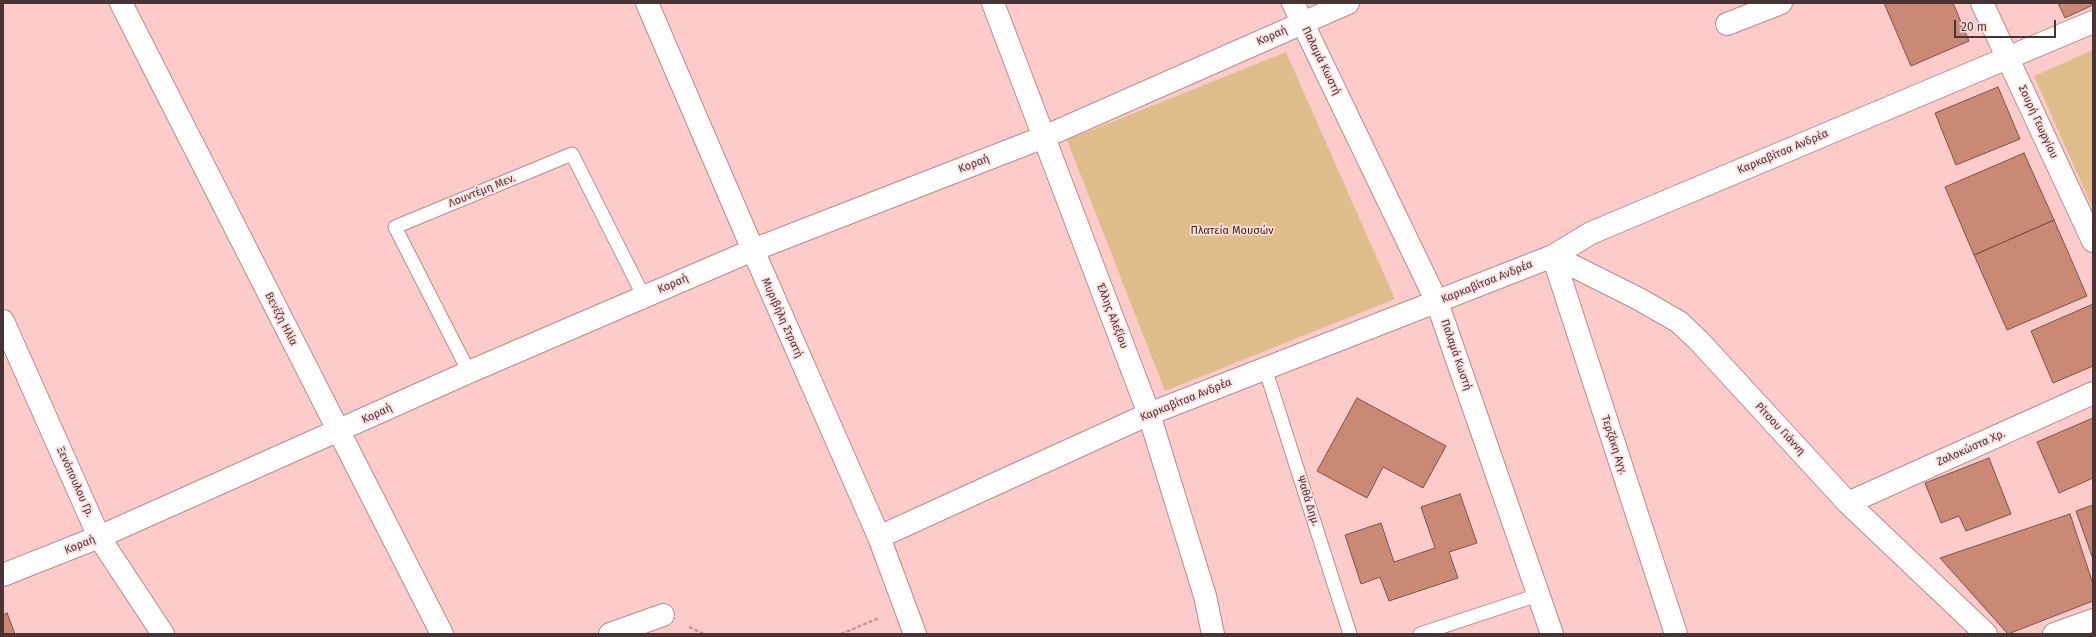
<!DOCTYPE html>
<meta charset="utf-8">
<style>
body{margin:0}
#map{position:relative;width:2096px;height:637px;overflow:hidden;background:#fecbcb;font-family:"Fira Sans",sans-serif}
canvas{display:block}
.frame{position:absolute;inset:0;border:4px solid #493435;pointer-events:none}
.scale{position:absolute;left:1954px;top:20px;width:102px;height:18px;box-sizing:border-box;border:2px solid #493435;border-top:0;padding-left:5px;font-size:12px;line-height:14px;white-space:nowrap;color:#493435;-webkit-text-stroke:3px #fedede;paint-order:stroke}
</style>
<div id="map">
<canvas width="2096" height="637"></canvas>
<div class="frame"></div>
<div class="scale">20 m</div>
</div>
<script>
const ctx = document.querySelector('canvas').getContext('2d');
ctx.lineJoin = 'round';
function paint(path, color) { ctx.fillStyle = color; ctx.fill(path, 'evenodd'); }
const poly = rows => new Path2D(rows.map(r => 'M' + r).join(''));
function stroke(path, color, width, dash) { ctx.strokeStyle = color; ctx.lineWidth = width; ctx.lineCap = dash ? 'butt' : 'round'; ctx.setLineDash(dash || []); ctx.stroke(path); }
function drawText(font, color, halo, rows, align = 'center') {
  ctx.font = font + ' "Fira Sans",sans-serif'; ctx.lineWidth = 3.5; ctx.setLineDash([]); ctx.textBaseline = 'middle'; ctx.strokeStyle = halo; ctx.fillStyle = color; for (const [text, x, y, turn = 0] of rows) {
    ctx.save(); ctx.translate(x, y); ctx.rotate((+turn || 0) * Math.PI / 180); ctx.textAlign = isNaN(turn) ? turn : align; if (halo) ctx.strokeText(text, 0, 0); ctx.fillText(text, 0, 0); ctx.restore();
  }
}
const green = poly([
 [2093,50,2093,209,2034,76],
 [1286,52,1395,299,1165,391,1067,140]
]);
const building = poly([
 [1884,3,1953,3,1969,41,1911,66,1884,3],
 [2058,3,2093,3,2093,5,2065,18,2058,3],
 [1998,87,2020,139,1956,165,1935,113,1998,87],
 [2024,153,2054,220,1974,255,1945,187,2024,153],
 [2054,220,2087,296,2007,330,1974,255,2054,220],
 [2093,304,2093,366,2053,383,2031,331,2093,304],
 [1357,398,1446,446,1423,488,1383,467,1367,498,1317,471,1357,398],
 [2093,418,2093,478,2059,493,2037,442,2093,418],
 [1989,458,2011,514,1966,531,1959,516,1941,523,1925,483,1989,458],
 [1460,494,1477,543,1449,552,1458,578,1389,601,1380,577,1361,584,1345,535,1381,523,1394,562,1435,548,1421,507,1460,494],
 [2093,505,2093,559,2076,511,2093,505],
 [2070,514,2093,584,2093,601,2008,634,1940,558,2070,514],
 [7,613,15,634,3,634,3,615,7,613]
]);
const path = poly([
 [689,627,704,634],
 [841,634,879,618]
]);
const lane = poly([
 [1265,368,1350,634],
 [469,372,395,227,572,154,644,297],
 [1420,634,1538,595]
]);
const street = poly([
 [121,3,442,634],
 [647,3,753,250,879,537,915,634],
 [993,3,1149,414,1205,596,1213,634],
 [1293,3,1437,302,1552,634],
 [1982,3,2093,241],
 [1727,24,1781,3],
 [1553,256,1639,299,1679,322,1699,341,1848,503,1986,634],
 [1553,256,1676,634],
 [3,321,99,537,163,634],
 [1848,503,2093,393],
 [879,537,1149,414,1553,256,1591,233,2093,22],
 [3,575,99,537,469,372,753,250,1044,137,1348,3],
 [610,634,663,615]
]);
const secondary = poly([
 [2054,634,2093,620]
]);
const streetNames = [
 ["Κοραή",1272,36,-24],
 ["Παλαμά Κωστή",1321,61,64],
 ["Σουρή Γεωργίου",2038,122,65],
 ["Καρκαβίτσα Ανδρέα",1783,152,-23],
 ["Κοραή",974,164,-21],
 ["Λουντέμη Μεν.",482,191,-22],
 ["Καρκαβίτσα Ανδρέα",1487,282,-22],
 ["Κοραή",673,284,-23],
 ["Έλλης Αλεξίου",1112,316,69],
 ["Μυριβήλη Στρατή",782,318,66],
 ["Βενέζη Ηλία",281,319,63],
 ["Παλαμά Κωστή",1456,355,71],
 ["Καρκαβίτσα Ανδρέα",1186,400,-22],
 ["Κοραή",377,414,-25],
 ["Ρίτσου Γιάννη",1780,429,47],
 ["Τερζάκη Αγγ.",1614,445,72],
 ["Ζαλοκώστα Χρ.",1971,448,-24],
 ["Ξενόπουλου Γρ.",75,482,66],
 ["Ψαθά Δημ.",1308,501,72],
 ["Κοραή",80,545,-22]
];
const parkNames = [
 ["Πλατεία Μουσών",1232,231]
];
paint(green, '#dfbe8b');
paint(building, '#ca8974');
stroke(building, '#7c5347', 1);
stroke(lane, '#ba8a8a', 15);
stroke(street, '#ba8a8a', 24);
stroke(secondary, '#ba8a8a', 24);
stroke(path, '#c19898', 2.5, [4, 2]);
stroke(lane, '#fff', 13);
stroke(street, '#fff', 22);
stroke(secondary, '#fff', 22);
drawText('11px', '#493435', '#fedede', streetNames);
drawText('11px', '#37270d', '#fedede', parkNames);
</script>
